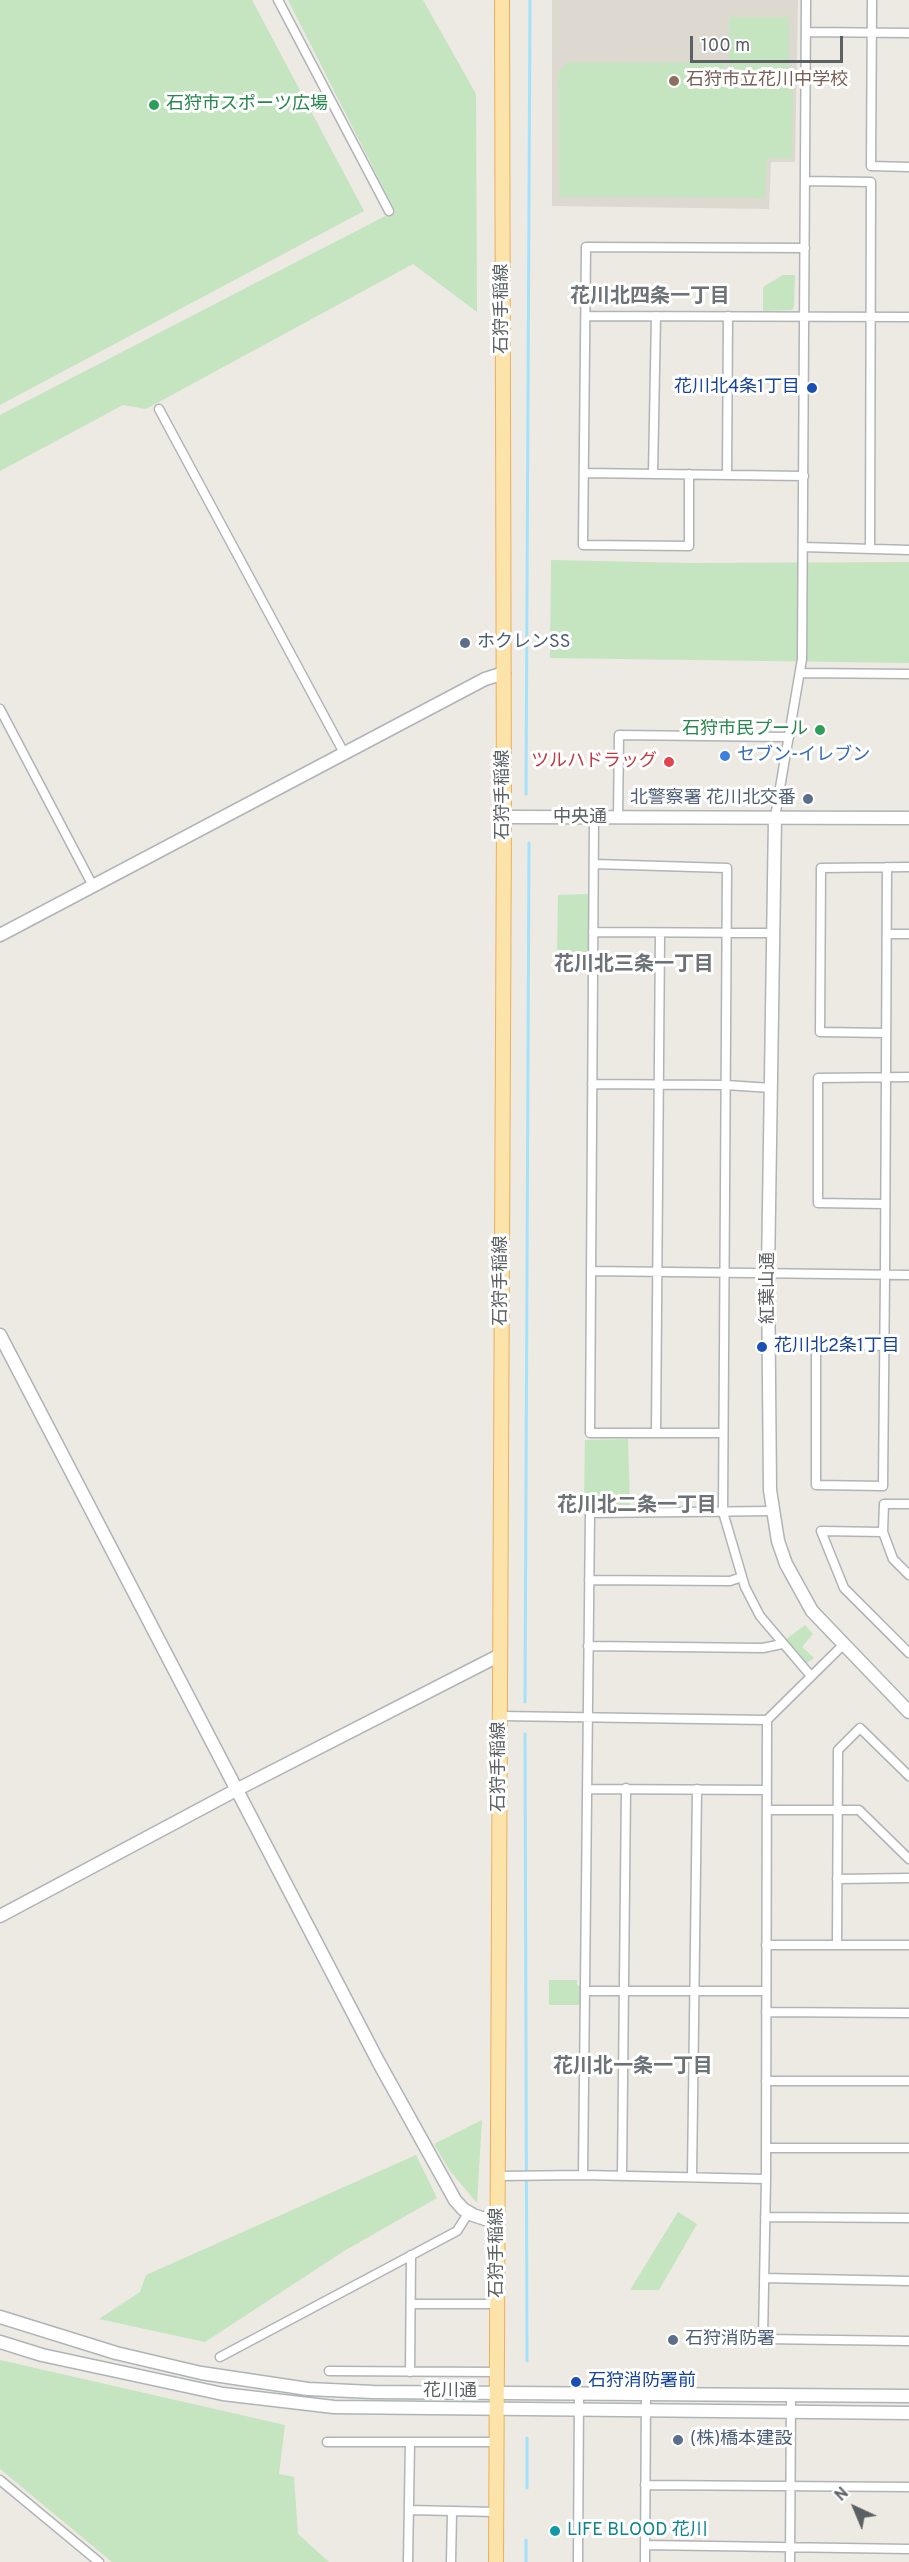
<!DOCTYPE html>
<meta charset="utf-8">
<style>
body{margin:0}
#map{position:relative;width:909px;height:2562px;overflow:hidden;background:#ede9e3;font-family:Overpass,sans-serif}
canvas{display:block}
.north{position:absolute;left:825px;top:2478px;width:60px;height:60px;-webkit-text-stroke:4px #fff;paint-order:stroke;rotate:316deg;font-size:16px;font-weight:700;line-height:24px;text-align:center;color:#5b6063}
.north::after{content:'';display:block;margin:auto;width:21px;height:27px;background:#5b6063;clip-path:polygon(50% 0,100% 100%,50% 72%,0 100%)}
.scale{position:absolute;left:690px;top:36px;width:153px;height:27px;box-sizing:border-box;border:3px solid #5b6063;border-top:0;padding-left:8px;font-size:18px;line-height:21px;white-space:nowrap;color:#5b6063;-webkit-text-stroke:4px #fff;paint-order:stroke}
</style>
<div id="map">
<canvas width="909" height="2562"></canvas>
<div class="north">N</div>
<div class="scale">100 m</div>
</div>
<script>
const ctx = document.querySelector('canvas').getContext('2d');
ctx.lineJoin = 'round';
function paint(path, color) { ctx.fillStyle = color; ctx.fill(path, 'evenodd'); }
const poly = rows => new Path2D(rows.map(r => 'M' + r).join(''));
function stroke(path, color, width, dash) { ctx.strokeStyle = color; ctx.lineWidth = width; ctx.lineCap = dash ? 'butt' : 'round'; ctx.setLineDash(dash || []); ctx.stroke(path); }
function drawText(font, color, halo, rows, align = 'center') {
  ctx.font = font + ' Overpass,"Noto Sans JP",sans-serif'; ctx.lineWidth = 6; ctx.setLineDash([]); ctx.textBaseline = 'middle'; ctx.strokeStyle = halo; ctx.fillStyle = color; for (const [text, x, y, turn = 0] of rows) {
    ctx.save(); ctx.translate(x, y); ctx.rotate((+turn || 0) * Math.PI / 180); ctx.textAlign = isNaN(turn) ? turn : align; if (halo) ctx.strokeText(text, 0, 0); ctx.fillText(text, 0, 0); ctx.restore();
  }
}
const education = poly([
 [552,0,798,0,795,162,771,162,769,209,552,206]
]);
const green = poly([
 [0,0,252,0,364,211,0,405],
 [288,0,423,0,476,94,477,312,413,264,146,409,123,405,0,471,0,415,395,211],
 [729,17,789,17,789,77,729,77],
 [569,62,725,63,726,80,793,81,792,159,767,158,765,198,559,197,558,73],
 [783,275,795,275,794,307,792,310,763,311,763,287],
 [551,560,692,563,909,562,909,663,550,658],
 [588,894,588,958,557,957,558,895],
 [628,1439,630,1505,584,1505,585,1440],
 [805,1625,813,1634,802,1647,814,1658,805,1664,785,1640],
 [549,1980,577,1980,577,1985,580,1986,580,2005,549,2005],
 [482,2120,477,2203,450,2171,434,2144],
 [416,2155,437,2198,344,2251,205,2342,99,2319,140,2292,146,2275],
 [678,2212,697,2224,659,2290,630,2290],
 [0,2360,285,2425,279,2474,294,2477,298,2534,329,2562,112,2562,0,2469]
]);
const stream = poly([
 [526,794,530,0],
 [525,1702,529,843],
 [525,1734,527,2361],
 [527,2488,527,2438],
 [526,2540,526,2562]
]);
const street = poly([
 [278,0,389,211],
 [872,0,871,166,909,167],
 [806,32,909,33],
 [806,181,871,182,870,548],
 [587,316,909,317],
 [159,409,344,753],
 [584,473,804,476],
 [653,474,656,316],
 [689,474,689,546,583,545,586,247,805,248],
 [727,475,728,316],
 [803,547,909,550],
 [800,673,909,674],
 [0,709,93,886],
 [775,817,802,659,806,0],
 [594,818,590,1433,723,1433],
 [618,818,619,735,789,737],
 [594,864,727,868,723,1512,745,1587,760,1616,811,1676],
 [593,932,773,933],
 [887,934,909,934],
 [886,1033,820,1032,821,868,909,867],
 [592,1084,726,1085,771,1088],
 [885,1204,818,1203,818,1078,909,1077],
 [591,1271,909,1275],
 [884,1346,816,1343,816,1485,883,1486,885,1274,887,867],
 [656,1433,660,934],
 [909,1504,884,1504,883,1532,893,1559,909,1575],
 [883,1532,821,1531,844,1588,909,1653],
 [589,1580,730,1581,742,1577],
 [588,1646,763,1648,782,1644],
 [500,1716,767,1720,843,1645],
 [767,1720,766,2179,763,2339,909,2341],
 [587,1789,767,1790],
 [767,1810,859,1810,909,1859],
 [837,1879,909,1878],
 [766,1945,909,1945],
 [837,1945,838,1750,860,1728,909,1776],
 [585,1991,766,1991],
 [766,2012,909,2013],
 [766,2081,909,2081],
 [766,2148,909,2148],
 [583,2175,590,1513,773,1511],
 [499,2176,583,2175,766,2179],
 [622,2176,626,1788],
 [692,2177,697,1789],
 [765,2217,909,2218],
 [764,2278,909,2281],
 [411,2304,497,2304],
 [220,2357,457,2231,469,2212],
 [329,2371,498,2372],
 [410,2372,411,2255],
 [327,2442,497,2442],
 [0,2480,99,2562],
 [645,2485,909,2487],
 [409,2510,496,2512],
 [645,2545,909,2549],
 [408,2562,410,2442],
 [451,2562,452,2512],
 [578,2562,579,2392],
 [645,2562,646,2394],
 [790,2562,791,2395]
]);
const secondary = poly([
 [504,817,909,818],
 [775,817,768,1272,770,1490,778,1541,786,1564,812,1611,909,1712],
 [0,935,485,679,504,673],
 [0,1335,379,2063,455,2200,463,2209,473,2215,497,2223],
 [0,1916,238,1789,500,1655],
 [0,2317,116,2353,201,2373,308,2389,373,2392,909,2396],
 [0,2342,42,2355,223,2394,334,2407,909,2413]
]);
const primary = poly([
 [496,2562,504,817,502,0]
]);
const markers = [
 [674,81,6,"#8d6e63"],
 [154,105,6,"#2e9e5b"],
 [812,388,6,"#1a4fb4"],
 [465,643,6,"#5c6f8a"],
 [820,730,6,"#2e9e5b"],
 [725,756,6,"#3f7fe0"],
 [669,762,6,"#e0444e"],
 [808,799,6,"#5c6f8a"],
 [762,1347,6,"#1a4fb4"],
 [673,2340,6,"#5c6f8a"],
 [576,2382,6,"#1a4fb4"],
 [678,2440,6,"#5c6f8a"],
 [555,2531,6,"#0f9aa8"]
];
const educationNames = [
 ["石狩市立花川中学校",686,81]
];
const leisureNames = [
 ["石狩市スポーツ広場",166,105],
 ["石狩市民プール",808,730,"right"]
];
const streetNames = [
 ["石狩手稲線",503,309,-90],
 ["石狩手稲線",504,795,-90],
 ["中央通",580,818],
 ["石狩手稲線",502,1281,-90],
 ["紅葉山通",769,1288,-90],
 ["石狩手稲線",500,1767,-90],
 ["石狩手稲線",498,2253,-90],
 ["花川通",450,2392]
];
const transitNames = [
 ["花川北4条1丁目",800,388,"right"],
 ["花川北2条1丁目",774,1347],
 ["石狩消防署前",588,2382]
];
const serviceNames = [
 ["ホクレンSS",477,643],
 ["北警察署 花川北交番",796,799,"right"],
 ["石狩消防署",685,2340],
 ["(株)橋本建設",690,2440]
];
const shopNames = [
 ["セブン-イレブン",737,756]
];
const healthNames = [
 ["ツルハドラッグ",657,762]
];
const cultureNames = [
 ["LIFE BLOOD 花川",567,2531]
];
const neighbourhoodNames = [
 ["花川北四条一丁目",650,298],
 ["花川北三条一丁目",634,966],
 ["花川北二条一丁目",637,1507],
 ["花川北一条一丁目",633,2068]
];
paint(education, '#ddd9d1');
paint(green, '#c5e4c0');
stroke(stream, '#a4e2fb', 3);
stroke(street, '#b0b4b8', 11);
stroke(secondary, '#afb4b7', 15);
stroke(primary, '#ebb05d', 16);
stroke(street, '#fff', 8);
stroke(secondary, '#fff', 12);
stroke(primary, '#fce3a9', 14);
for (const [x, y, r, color] of markers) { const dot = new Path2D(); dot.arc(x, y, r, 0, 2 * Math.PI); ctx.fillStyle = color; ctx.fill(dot); stroke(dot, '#fff', 2); }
drawText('18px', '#785e54', '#fff', educationNames, 'left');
drawText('18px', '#27864d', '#fff', leisureNames, 'left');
drawText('18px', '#5b6063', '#fff', streetNames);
drawText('18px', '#164399', '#fff', transitNames, 'left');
drawText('18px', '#4e5e75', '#fff', serviceNames, 'left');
drawText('18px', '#366cbe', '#fff', shopNames, 'left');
drawText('18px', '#be3a42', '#fff', healthNames, 'right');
drawText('18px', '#0d838f', '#fff', cultureNames, 'left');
drawText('bold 20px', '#6c7275', '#fff', neighbourhoodNames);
</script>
